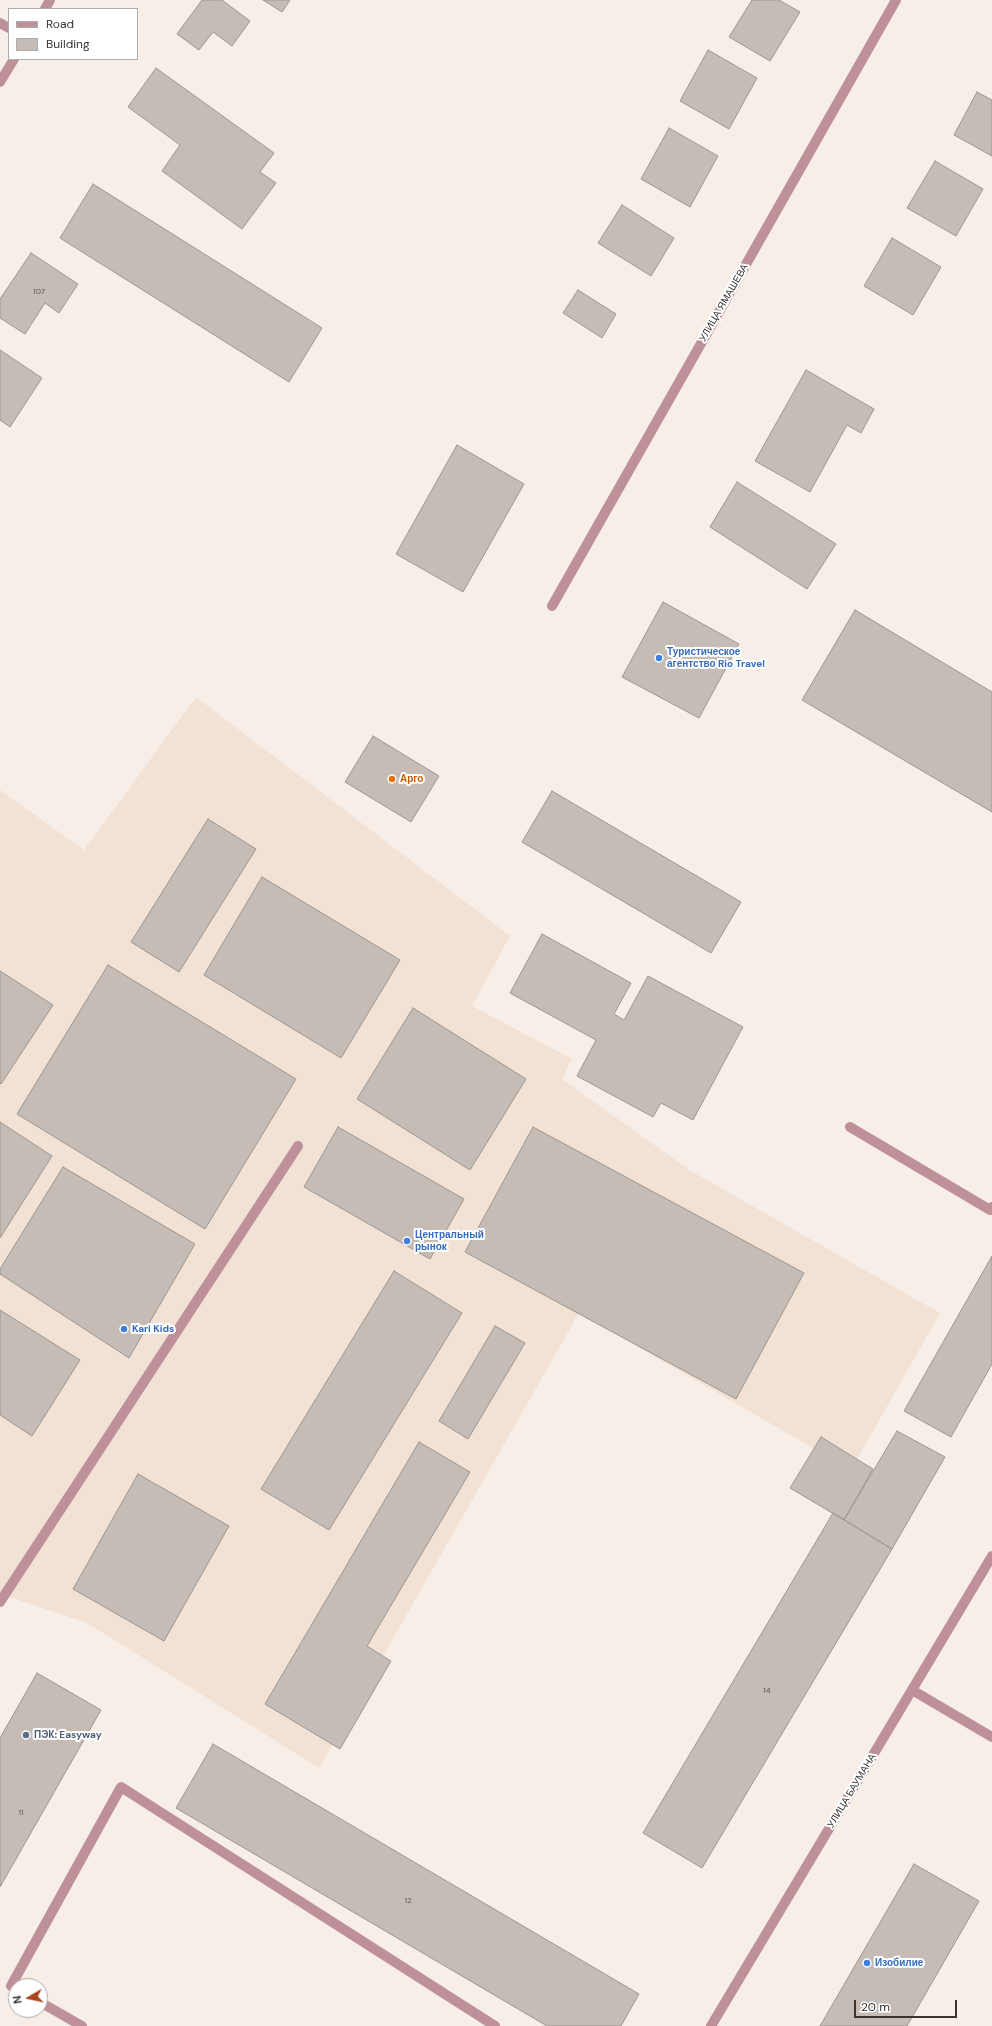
<!DOCTYPE html>
<meta charset="utf-8">
<style>
body{margin:0}
#map{position:relative;width:992px;height:2026px;overflow:hidden;background:#f7eee7;font-family:"DM Sans",sans-serif}
canvas{display:block}
.legend{position:absolute;left:8px;top:8px;width:130px;height:52px;box-sizing:border-box;background:#fff;border:1px solid #afadac;margin:0;padding:5px 7px;list-style:none;font-size:12px;color:#373330}
.legend li{display:flex;align-items:center;gap:8px;height:20px}
.legend b{width:20px;border:1px solid #afadac}
.north{position:absolute;left:8px;top:1978px;width:40px;height:40px;box-sizing:border-box;background:#fff;border:1px solid #afadac;border-radius:50%;rotate:261deg;font-size:11px;font-weight:700;line-height:16px;text-align:center;color:#373330}
.north::after{content:'';display:block;margin:auto;width:14px;height:18px;background:#ab4421;clip-path:polygon(50% 0,100% 100%,50% 72%,0 100%)}
.scale{position:absolute;left:854px;top:2000px;width:103px;height:18px;box-sizing:border-box;border:2px solid #373330;border-top:0;padding-left:5px;font-size:12px;line-height:14px;white-space:nowrap;color:#373330;-webkit-text-stroke:3px #fff;paint-order:stroke}
</style>
<div id="map">
<canvas width="992" height="2026"></canvas>
<ul class="legend">
<li><b style="height:5px;background:#be9099"></b>Road</li>
<li><b style="height:11px;background:#c4bcb5"></b>Building</li>
</ul>
<div class="north">N</div>
<div class="scale">20 m</div>
</div>
<script>
const ctx = document.querySelector('canvas').getContext('2d');
ctx.lineJoin = 'round';
function paint(path, color) { ctx.fillStyle = color; ctx.fill(path, 'evenodd'); }
const poly = rows => new Path2D(rows.map(r => 'M' + r).join(''));
function stroke(path, color, width, dash) { ctx.strokeStyle = color; ctx.lineWidth = width; ctx.lineCap = dash ? 'butt' : 'round'; ctx.setLineDash(dash || []); ctx.stroke(path); }
function drawText(font, color, halo, rows, align = 'center') {
  ctx.font = font + ' "DM Sans",sans-serif'; ctx.lineWidth = 4; ctx.setLineDash([]); ctx.textBaseline = 'middle'; ctx.strokeStyle = halo; ctx.fillStyle = color; for (const [text, x, y, turn = 0] of rows) {
    ctx.save(); ctx.translate(x, y); ctx.rotate((+turn || 0) * Math.PI / 180); ctx.textAlign = isNaN(turn) ? turn : align; if (halo) ctx.strokeText(text, 0, 0); ctx.fillText(text, 0, 0); ctx.restore();
  }
}
const built = poly([
 [196,697,510,936,472,1006,572,1059,562,1079,691,1171,940,1313,851,1470,579,1313,319,1768,87,1623,0,1594,0,790,84,850]
]);
const building = poly([
 [202,0,222,0,250,21,232,46,213,32,199,50,177,34,202,0],
 [263,0,290,0,282,12,263,0],
 [752,0,779,0,800,12,770,61,729,37,752,0],
 [708,50,757,78,729,129,680,101,708,50],
 [156,68,274,153,260,172,276,183,242,229,162,171,180,145,128,107,156,68],
 [977,92,992,100,992,156,954,135,977,92],
 [669,128,718,156,690,207,641,179,669,128],
 [935,161,983,189,956,236,907,208,935,161],
 [93,184,322,328,289,382,60,238,93,184],
 [622,205,674,238,651,276,598,243,622,205],
 [892,238,941,267,913,315,864,286,892,238],
 [31,253,78,284,59,313,45,303,25,334,0,318,0,299,31,253],
 [578,290,616,314,602,338,563,313,578,290],
 [0,350,42,378,10,427,0,420,0,350],
 [806,370,874,409,861,433,847,425,810,492,755,461,806,370],
 [457,445,524,484,463,592,396,554,457,445],
 [737,482,836,544,807,589,710,527,737,482],
 [663,602,739,644,699,718,622,677,663,602],
 [855,610,992,692,992,812,802,700,855,610],
 [373,736,439,776,411,822,345,782,373,736],
 [552,791,741,902,711,953,522,842,552,791],
 [208,819,256,849,179,972,131,942,208,819],
 [262,877,400,960,341,1058,204,975,262,877],
 [542,934,631,983,614,1014,624,1020,648,976,743,1027,693,1120,661,1103,653,1117,577,1076,596,1040,510,993,542,934],
 [108,965,296,1079,205,1229,17,1114,108,965],
 [0,971,53,1005,1,1084,0,1083,0,971],
 [413,1008,526,1079,470,1170,357,1099,413,1008],
 [0,1122,52,1156,0,1238,0,1122],
 [338,1127,464,1199,430,1259,304,1187,338,1127],
 [533,1127,804,1273,736,1399,465,1252,533,1127],
 [63,1167,195,1244,129,1358,0,1274,0,1269,63,1167],
 [992,1256,992,1364,951,1437,904,1411,992,1256],
 [394,1271,462,1313,329,1530,261,1489,394,1271],
 [0,1310,80,1360,32,1436,0,1415,0,1310],
 [495,1326,525,1343,468,1439,439,1421,495,1326],
 [897,1431,945,1457,892,1549,844,1520,897,1431],
 [821,1437,873,1469,844,1520,790,1488,821,1437],
 [419,1442,470,1472,367,1646,391,1661,340,1749,265,1704,419,1442],
 [138,1474,229,1526,164,1641,73,1589,138,1474],
 [833,1513,892,1549,702,1868,643,1833,833,1513],
 [37,1673,101,1710,0,1887,0,1738,37,1673],
 [213,1744,639,1994,621,2026,547,2026,176,1808,213,1744],
 [914,1864,979,1901,907,2026,820,2026,914,1864]
]);
const minor = poly([
 [45,9,50,0],
 [0,23,9,28],
 [0,82,14,59],
 [552,606,896,0],
 [850,1127,990,1210,992,1207],
 [0,1602,298,1146],
 [912,1690,992,1737],
 [16,1989,11,1986,121,1787,495,2026],
 [40,2002,82,2026],
 [711,2026,992,1556]
]);
const markers = [
 [659,658,4,"#3f7fe0"],
 [392,779,4,"#e8710a"],
 [407,1241,4,"#3f7fe0"],
 [124,1329,4,"#3f7fe0"],
 [26,1735,4,"#5c6f8a"],
 [867,1963,4,"#3f7fe0"]
];
const numberNames = [
 ["107",39,292],
 ["14",767,1691],
 ["11",21,1813],
 ["12",408,1901]
];
const streetNames = [
 ["УЛИЦА ЯМАШЕВА",724,303,-60],
 ["УЛИЦА БАУМАНА",852,1791,-59]
];
const shopNames = [
 ["Туристическое",667,652],
 ["агентство Rio Travel",667,664],
 ["Центральный",415,1235],
 ["рынок",415,1247],
 ["Kari Kids",132,1329],
 ["Изобилие",875,1963]
];
const foodNames = [
 ["Арго",400,779]
];
const serviceNames = [
 ["ПЭК: Easyway",34,1735]
];
paint(built, '#f1e2d5');
paint(building, '#c4bcb5');
stroke(building, '#9e968f', 1);
stroke(minor, '#be9099', 10);
for (const [x, y, r, color] of markers) { const dot = new Path2D(); dot.arc(x, y, r, 0, 2 * Math.PI); ctx.fillStyle = color; ctx.fill(dot); stroke(dot, '#fff', 1.5); }
drawText('8px', '#5a5551', null, numberNames);
drawText('10px', '#373330', '#fff', streetNames);
drawText('bold 10px', '#366cbe', '#fff', shopNames, 'left');
drawText('bold 10px', '#c56008', '#fff', foodNames, 'left');
drawText('bold 10px', '#4e5e75', '#fff', serviceNames, 'left');
</script>
